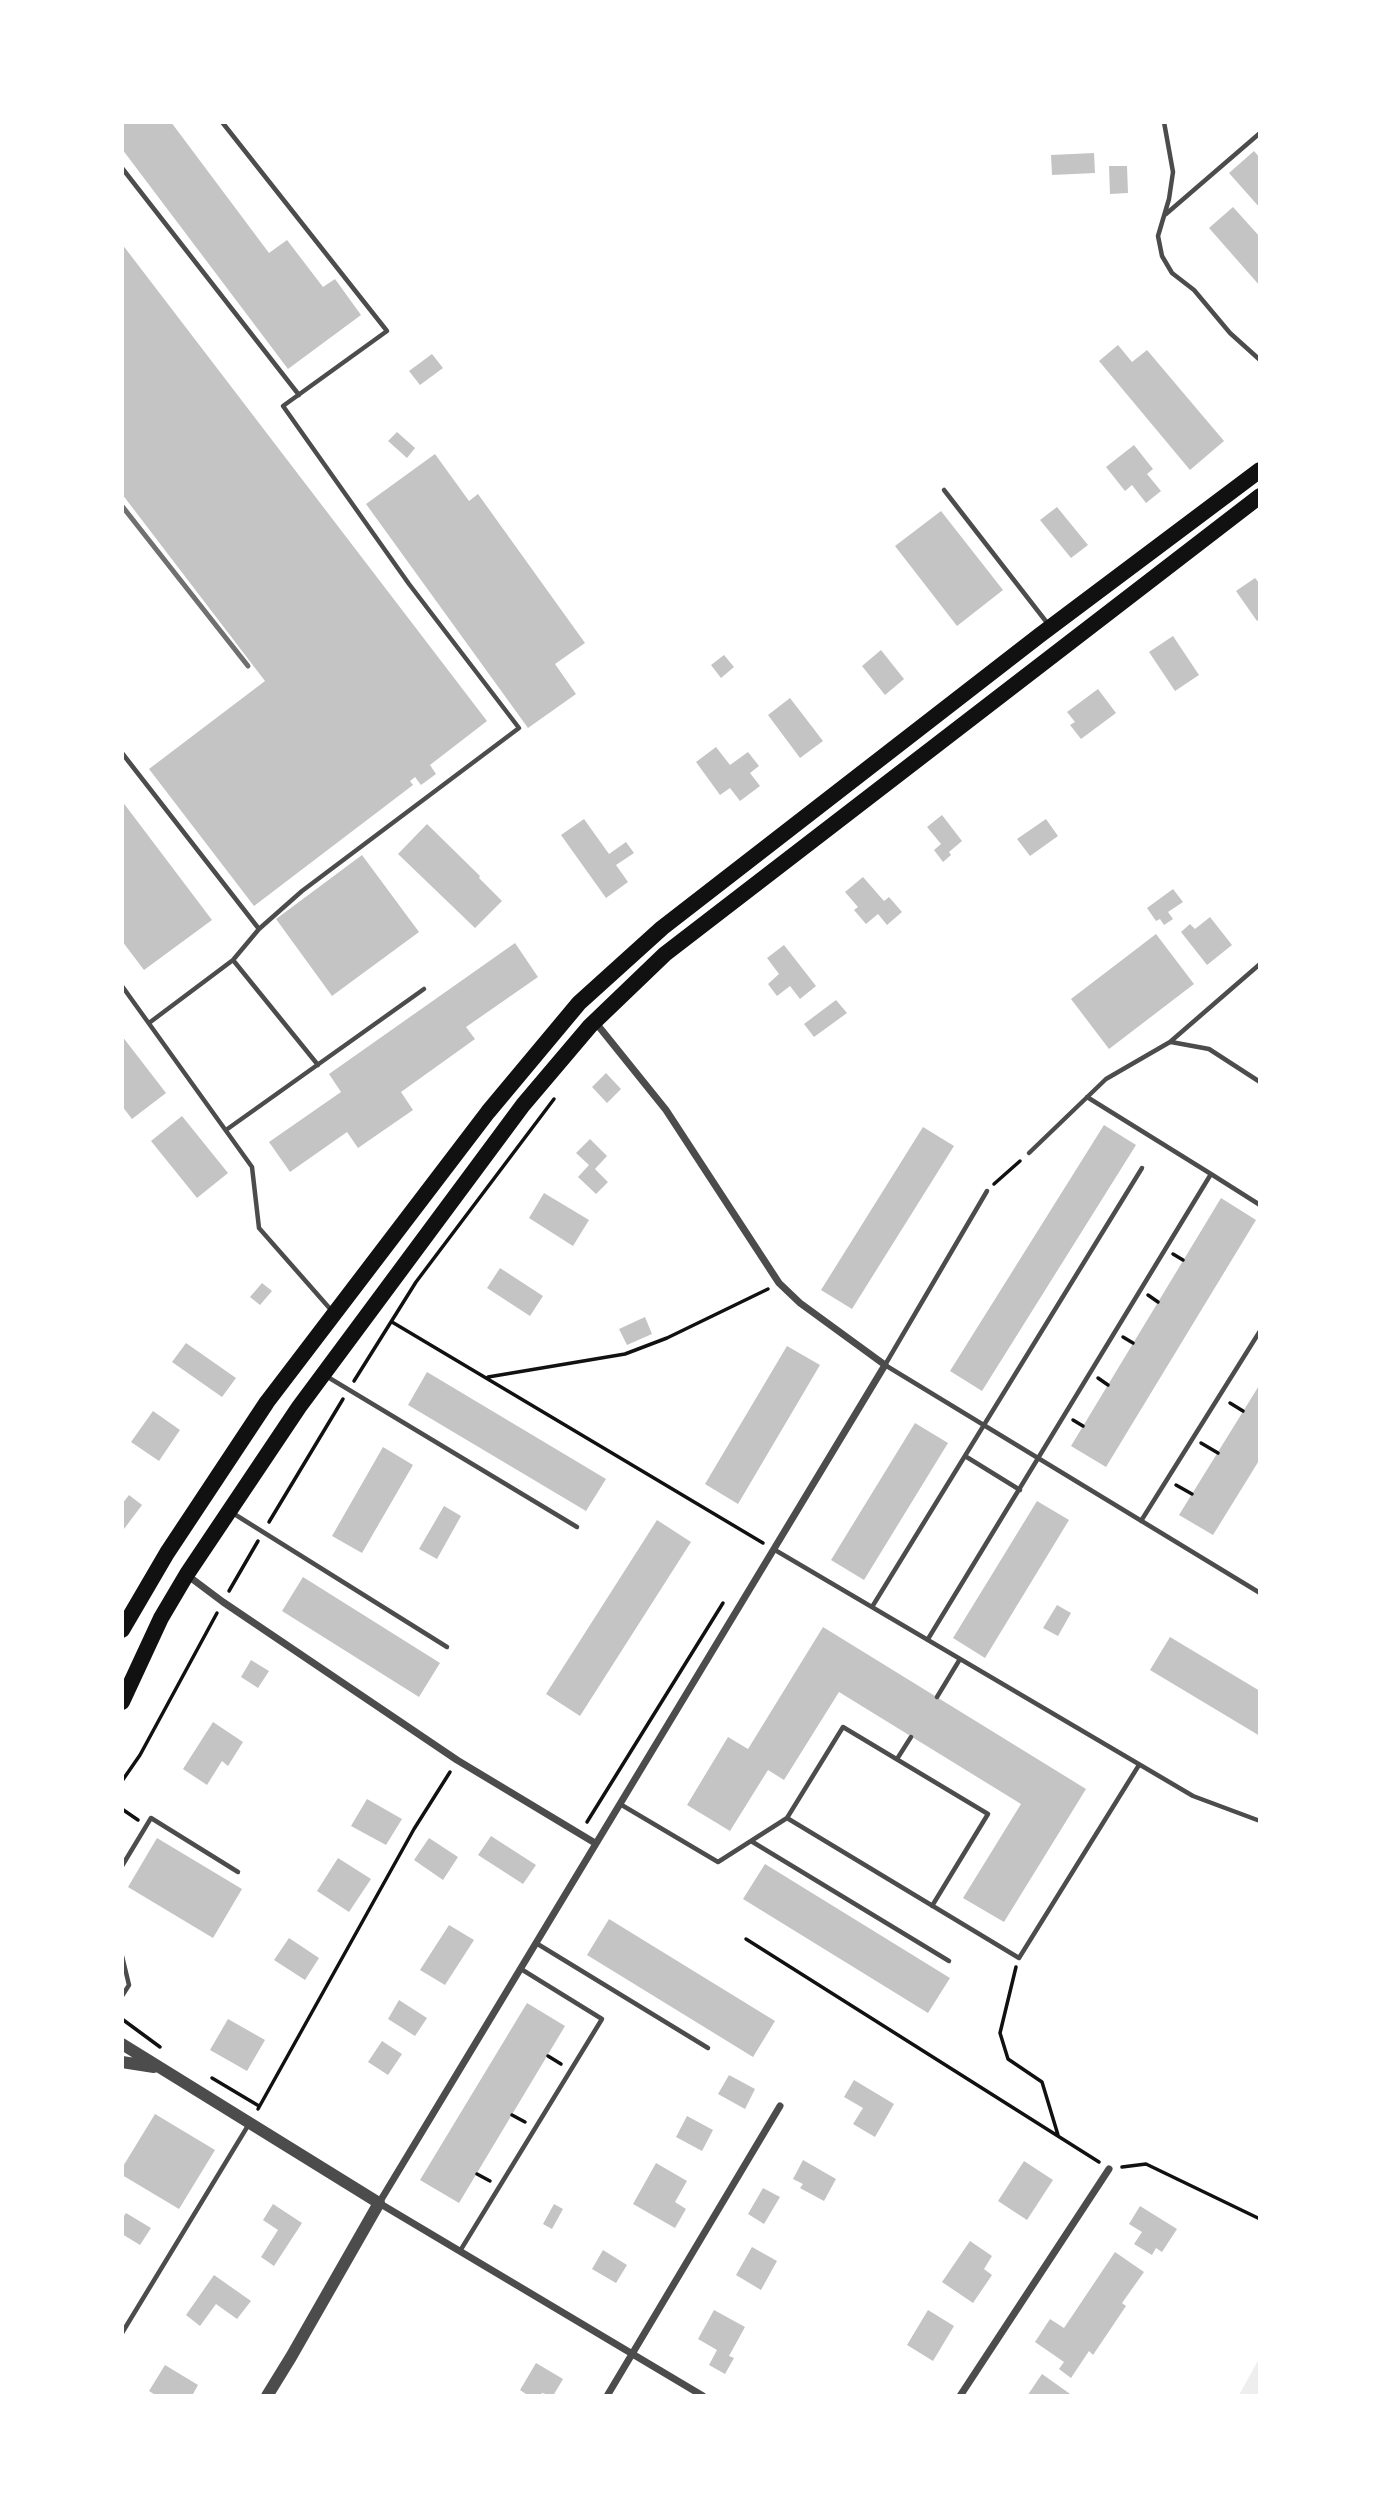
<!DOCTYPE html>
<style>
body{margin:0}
#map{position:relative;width:1382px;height:2518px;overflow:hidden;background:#fff;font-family:"Alegreya Sans",sans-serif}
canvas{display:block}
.frame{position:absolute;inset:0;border:124px solid #fff;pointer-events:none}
</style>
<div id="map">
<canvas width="1382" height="2518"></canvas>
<div class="frame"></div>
</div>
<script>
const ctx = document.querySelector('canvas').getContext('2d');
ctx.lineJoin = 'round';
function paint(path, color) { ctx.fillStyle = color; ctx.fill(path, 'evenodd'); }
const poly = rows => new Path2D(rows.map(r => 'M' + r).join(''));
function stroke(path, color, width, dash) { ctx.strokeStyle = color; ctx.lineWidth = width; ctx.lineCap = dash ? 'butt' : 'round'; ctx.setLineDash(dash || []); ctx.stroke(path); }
const green = poly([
 [1259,2359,1259,2395,1239,2395]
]);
const building = poly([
 [122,122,171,122,269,253,287,240,323,287,335,279,361,315,288,369,122,149],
 [1254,151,1260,158,1260,208,1229,173],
 [1094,153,1095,173,1052,175,1051,155],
 [1109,166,1127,166,1128,193,1110,194],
 [1233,207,1260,237,1260,286,1209,228],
 [122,244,487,721,430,765,436,774,421,785,415,777,410,781,413,785,254,906,149,769,265,681,122,494],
 [1118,345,1132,362,1147,350,1224,441,1190,470,1099,361],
 [432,354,443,368,420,385,409,371],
 [397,432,415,448,407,458,388,441],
 [1134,445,1153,469,1147,474,1161,491,1146,503,1132,485,1125,491,1106,467],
 [435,454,469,501,478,494,585,643,555,664,576,694,528,728,366,504],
 [1057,507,1088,545,1071,558,1040,520],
 [941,511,1003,590,957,626,895,546],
 [1255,578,1260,584,1260,619,1257,621,1236,591],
 [1173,636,1199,675,1175,691,1149,652],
 [881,650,904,679,885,695,862,666],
 [724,655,734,667,721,678,711,665],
 [1098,689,1116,713,1081,739,1070,725,1075,722,1067,712],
 [790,698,823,741,800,758,768,715],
 [716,747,730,765,748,752,759,766,750,773,760,786,740,801,730,788,720,795,696,762],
 [122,801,212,920,144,970,122,941],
 [942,815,962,841,949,852,951,855,943,862,934,850,941,844,927,827],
 [584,819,609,854,626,842,634,853,616,865,628,882,606,898,561,835],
 [1046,819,1058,836,1030,856,1017,839],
 [427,824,480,876,479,878,502,901,475,928,398,854],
 [362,855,419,932,332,996,276,919],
 [863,877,884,901,889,897,902,912,887,925,878,914,866,924,854,910,858,907,845,892],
 [1173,889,1183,902,1168,912,1173,919,1164,925,1160,919,1156,921,1147,908],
 [1210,917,1232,945,1207,965,1181,932,1190,924,1195,929],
 [1156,934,1194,984,1109,1049,1071,999],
 [515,943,538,977,466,1027,475,1039,401,1092,413,1110,358,1148,347,1132,290,1172,269,1142,341,1092,329,1074],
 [784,945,816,986,800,999,790,986,777,996,768,984,779,974,767,958],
 [836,1000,847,1013,814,1037,804,1024],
 [122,1036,166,1093,132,1119,122,1106],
 [606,1073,621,1089,607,1103,592,1087],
 [182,1116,228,1173,197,1198,151,1141],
 [1104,1125,1136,1145,982,1391,950,1371],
 [923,1127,954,1146,852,1309,821,1290],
 [590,1139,607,1156,595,1169,608,1182,596,1194,578,1177,589,1165,576,1153],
 [544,1193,589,1220,573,1246,529,1218],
 [1221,1198,1256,1220,1106,1467,1071,1446],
 [500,1268,543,1296,530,1316,487,1288],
 [262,1283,272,1291,260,1305,250,1297],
 [645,1317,652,1334,627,1345,619,1329],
 [186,1343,236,1378,222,1397,172,1362],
 [787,1346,820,1365,738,1504,705,1484],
 [427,1372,606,1479,586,1511,408,1405],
 [1260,1384,1260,1459,1213,1535,1179,1515],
 [153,1411,180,1430,159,1461,131,1442],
 [915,1423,948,1443,864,1580,831,1560],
 [383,1447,413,1465,362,1553,332,1536],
 [129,1495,142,1505,124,1529,122,1527,122,1504],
 [1037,1501,1069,1520,985,1658,953,1638],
 [444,1506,461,1516,437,1559,419,1549],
 [657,1520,691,1542,580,1716,546,1694],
 [303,1577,440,1663,419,1697,282,1611],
 [1057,1605,1071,1613,1058,1636,1043,1628],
 [823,1627,1086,1789,1004,1922,963,1898,1021,1804,839,1692,784,1780,768,1770,730,1831,687,1805,728,1737,748,1749],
 [1170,1637,1260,1691,1260,1736,1150,1670],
 [251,1660,269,1671,258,1688,241,1677],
 [213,1722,243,1742,228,1766,222,1761,207,1785,183,1769],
 [367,1799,402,1819,386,1845,351,1826],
 [491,1836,536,1865,523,1884,478,1855],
 [157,1838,242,1889,213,1938,128,1887],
 [429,1838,458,1857,443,1880,414,1860],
 [338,1858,371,1879,349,1912,317,1891],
 [765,1864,950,1978,928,2013,743,1899],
 [609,1919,775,2021,753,2057,587,1955],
 [449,1925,474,1940,445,1985,420,1970],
 [289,1938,319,1958,305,1980,274,1960],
 [399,2000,427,2018,415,2036,388,2019],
 [527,2003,565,2026,459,2203,420,2180],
 [228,2019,265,2040,247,2071,210,2050],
 [382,2041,402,2054,388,2075,368,2062],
 [729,2075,755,2089,745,2109,718,2094],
 [854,2080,894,2104,875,2137,853,2124,863,2108,844,2097],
 [155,2114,215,2150,179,2209,122,2175,122,2168],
 [687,2116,713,2130,702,2151,676,2137],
 [803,2160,836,2179,824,2201,800,2188,803,2184,793,2179],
 [1024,2161,1053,2180,1027,2220,998,2201],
 [656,2163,687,2181,675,2202,686,2209,675,2228,633,2204],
 [763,2188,780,2197,764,2224,748,2214],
 [273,2204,302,2223,274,2266,261,2257,278,2230,263,2220],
 [554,2204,563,2209,552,2229,543,2224],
 [1140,2206,1177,2229,1162,2252,1156,2248,1152,2255,1134,2244,1142,2232,1129,2224],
 [126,2213,151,2228,140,2245,122,2234,122,2219],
 [970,2241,992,2256,984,2269,992,2275,973,2303,942,2282],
 [752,2247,777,2261,761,2290,736,2275],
 [603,2250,627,2265,616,2283,592,2269],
 [1115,2252,1144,2272,1122,2303,1126,2306,1093,2355,1089,2351,1071,2378,1059,2369,1064,2362,1035,2342,1050,2319,1064,2328],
 [214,2275,251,2301,237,2319,216,2304,200,2326,186,2315],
 [714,2310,745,2327,729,2356,734,2358,725,2374,709,2365,717,2350,698,2339],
 [928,2310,954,2326,933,2361,907,2345],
 [536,2363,563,2379,553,2396,542,2393,540,2396,529,2396,520,2390],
 [165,2365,198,2385,192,2396,157,2396,149,2391],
 [1042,2374,1073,2396,1027,2396]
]);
const path = poly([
 [994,1184,1020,1161],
 [1173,1254,1183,1260],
 [1148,1295,1158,1302],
 [392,1322,763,1543],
 [1123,1337,1133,1343],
 [488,1377,625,1354,667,1338,768,1289],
 [1098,1378,1108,1385],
 [354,1381,416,1282,554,1099],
 [1230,1403,1243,1411],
 [1073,1420,1083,1426],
 [1201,1443,1218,1453],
 [1176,1485,1192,1494],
 [269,1522,343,1399],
 [229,1591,258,1541],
 [122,1781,140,1755,217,1613],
 [122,1809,138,1820],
 [587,1822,723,1603],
 [746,1939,1099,2162],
 [1016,1967,1000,2033,1008,2059,1042,2082,1058,2135],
 [122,2019,160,2047],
 [548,2056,561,2064],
 [212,2078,259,2106],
 [258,2109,414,1829,450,1772],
 [512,2115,525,2122],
 [1122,2167,1146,2164,1260,2219],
 [477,2174,490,2181]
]);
const service = poly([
 [222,122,387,331,283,406,409,584,519,728,302,891,259,929],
 [1164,122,1173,172,1169,199,1158,236,1162,256,1172,273,1194,290,1230,333,1260,360],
 [122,168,299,395],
 [1166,214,1260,133],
 [944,490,1048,624],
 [122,753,259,929,233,960,318,1065],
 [122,986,252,1167,259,1228,332,1311],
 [149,1023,233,960],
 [1171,1042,1209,1049,1260,1082],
 [226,1130,424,989],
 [1029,1153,1106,1079,1170,1042,1260,964],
 [1211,1174,1260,1205],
 [987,1191,885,1365,1260,1593],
 [326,1376,577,1527],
 [965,1456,1020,1490],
 [231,1512,447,1647],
 [1141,1521,1260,1331],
 [775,1550,1193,1796,1260,1821],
 [872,1607,1142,1168],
 [928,1639,1211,1174,1087,1097],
 [937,1697,960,1659],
 [897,1759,911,1737],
 [620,1804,718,1862,787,1818,843,1727,988,1814,932,1906],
 [787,1818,1019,1958,1139,1765],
 [751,1841,949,1961],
 [122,1866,151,1818,238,1872],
 [536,1943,708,2048],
 [122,1956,129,1985,122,1996],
 [460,2251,602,2019,521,1969],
 [122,2333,249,2124]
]);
const minor = poly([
 [596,1023,666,1110,779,1283,800,1303,885,1365,379,2203,703,2396],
 [187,1575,223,1602,457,1760,595,1843],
 [607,2396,780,2106],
 [960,2396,1109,2169]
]);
const tertiary = poly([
 [122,2044,379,2203,291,2357,267,2396],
 [122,2062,154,2067]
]);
const primary = poly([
 [122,1630,167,1553,267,1402,488,1112,579,1003,662,928,1040,635,1260,470],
 [122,1702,161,1618,187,1574,299,1407,523,1105,590,1026,665,954,1260,496]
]);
const rail = poly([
 [122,506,248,666]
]);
paint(green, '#eee');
paint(building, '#c4c4c4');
stroke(path, '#111', 3.5);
stroke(service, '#4c4c4c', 4.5);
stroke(minor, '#4c4c4c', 7);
stroke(tertiary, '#4c4c4c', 12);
stroke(primary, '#111', 16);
stroke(rail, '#707070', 5);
</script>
